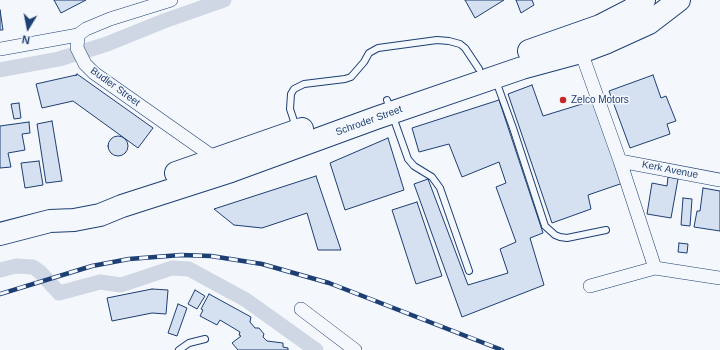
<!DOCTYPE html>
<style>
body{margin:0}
#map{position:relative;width:720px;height:350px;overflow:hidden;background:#f4f7fb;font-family:Helvetica,sans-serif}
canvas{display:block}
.north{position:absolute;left:8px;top:8px;width:40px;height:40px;-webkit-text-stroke:3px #f4f7fb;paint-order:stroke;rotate:190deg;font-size:11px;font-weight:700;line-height:16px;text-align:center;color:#1d3f73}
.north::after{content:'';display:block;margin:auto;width:14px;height:18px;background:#1d3f73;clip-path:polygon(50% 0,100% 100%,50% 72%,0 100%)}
</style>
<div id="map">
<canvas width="720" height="350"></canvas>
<div class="north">N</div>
</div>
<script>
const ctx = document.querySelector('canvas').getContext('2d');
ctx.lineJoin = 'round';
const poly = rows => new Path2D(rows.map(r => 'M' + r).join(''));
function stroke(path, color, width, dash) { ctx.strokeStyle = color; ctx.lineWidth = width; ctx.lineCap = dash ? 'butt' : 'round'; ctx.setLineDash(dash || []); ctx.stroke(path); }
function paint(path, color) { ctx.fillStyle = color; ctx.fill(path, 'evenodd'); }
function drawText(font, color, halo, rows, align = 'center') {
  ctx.font = font + ' Helvetica,sans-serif'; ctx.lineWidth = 3; ctx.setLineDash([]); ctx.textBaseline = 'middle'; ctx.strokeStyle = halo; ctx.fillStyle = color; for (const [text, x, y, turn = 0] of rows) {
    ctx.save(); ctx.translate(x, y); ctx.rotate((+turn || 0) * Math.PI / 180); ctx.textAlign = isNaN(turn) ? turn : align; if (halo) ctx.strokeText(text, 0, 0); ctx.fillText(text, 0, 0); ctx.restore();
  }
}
const canal = poly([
 [0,70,59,59,107,44,164,21,224,0],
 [0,270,16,266,33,267,40,272,59,293,100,282,121,285,172,268,189,269,246,300,316,350]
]);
const building = poly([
 [54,0,86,0,61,13,54,0],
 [465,0,504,0,475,18,465,0],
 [516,0,532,0,534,5,521,13,516,0],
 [0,10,3,30,0,30,0,10],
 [77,74,153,128,138,148,73,101,42,108,36,84,76,75,76,76,77,74],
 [653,75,661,98,666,96,676,121,667,124,670,134,630,148,609,91,653,75],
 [532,85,543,116,595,100,623,183,588,195,591,209,552,223,508,94,532,85],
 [499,100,543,233,530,238,544,285,462,317,414,184,428,179,468,285,508,273,500,249,516,242,496,187,506,183,499,162,462,177,449,144,419,152,412,128,499,100],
 [19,103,21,118,14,119,11,104,19,103],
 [52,121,62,181,46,183,37,124,52,121],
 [29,122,30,133,22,134,25,150,8,153,11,167,0,168,0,126,29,122],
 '108 146a10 10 0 1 1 20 0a10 10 0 1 1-20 0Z',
 [388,138,404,190,345,210,330,163,388,138],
 [39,161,43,185,25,188,21,163,39,161],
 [316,176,341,250,318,250,307,213,262,228,234,225,214,209,316,176],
 [668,177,678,179,671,218,647,214,652,183,667,186,668,177],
 [703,188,720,191,720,231,694,227,697,211,700,211,703,188],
 [683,198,692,199,690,226,681,225,683,198],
 [417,202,442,276,416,284,392,210,417,202],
 [679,243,688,244,687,253,678,252,679,243],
 [152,289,168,290,166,314,152,313,112,321,107,298,152,289],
 [195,290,205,296,197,309,188,304,195,290],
 [209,294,251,317,250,322,255,328,259,328,264,334,263,337,267,341,283,343,283,347,288,348,288,350,238,350,232,343,241,336,239,335,240,332,220,320,217,325,200,316,203,310,201,309,209,294],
 [178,304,187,308,177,336,168,333,178,304]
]);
const lane = poly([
 [496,81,513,128,545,226,555,235,560,237,567,238,606,230],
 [387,100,408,159,414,166,432,177,440,188,469,271],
 [296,127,290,109,291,94,294,89,304,84,345,79,351,77,364,62,369,53,378,48,437,40,449,41,460,44,465,48,479,69],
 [179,350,189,343,205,339]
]);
const street = poly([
 [171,0,110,19,86,29,78,35,77,48,85,64,94,73,219,161],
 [579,46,620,161,655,268],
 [0,49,78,35],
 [620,161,720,180],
 [590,286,655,268,720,278],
 [301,309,355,350]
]);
const highway = poly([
 [529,51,600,26,631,10,644,0],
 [176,173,302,129],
 [0,234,50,221,74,220,100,215,122,206,231,171,376,118,522,68,581,52,605,43,649,23,679,0]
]);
const rail = poly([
 [0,294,92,266,129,259,181,255,211,256,262,264,329,283,502,350]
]);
const markers = [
 [563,100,4,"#c62828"]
];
const streetNames = [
 ["Budler Street",115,87,36],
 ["Schroder Street",369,121,-20],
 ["Kerk Avenue",670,170,11]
];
const poiNames = [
 ["Zelco Motors",571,100]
];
stroke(canal, '#cfd7e4', 15);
paint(building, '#d5e0f0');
stroke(building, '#1d3f73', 1);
stroke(lane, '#1d3f73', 8);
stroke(street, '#1d3f73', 14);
stroke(highway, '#1d3f73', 24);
stroke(lane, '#f4f7fb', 6);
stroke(street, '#f4f7fb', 13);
stroke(highway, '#f4f7fb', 22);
stroke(rail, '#1d3f73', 4.5);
stroke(rail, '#f4f7fb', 3, [9]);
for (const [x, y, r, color] of markers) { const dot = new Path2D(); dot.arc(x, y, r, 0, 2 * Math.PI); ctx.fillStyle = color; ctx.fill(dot); stroke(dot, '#f4f7fb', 1.5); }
drawText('10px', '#1d3f73', '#f4f7fb', streetNames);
drawText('10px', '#1d3f73', '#f4f7fb', poiNames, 'left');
</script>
